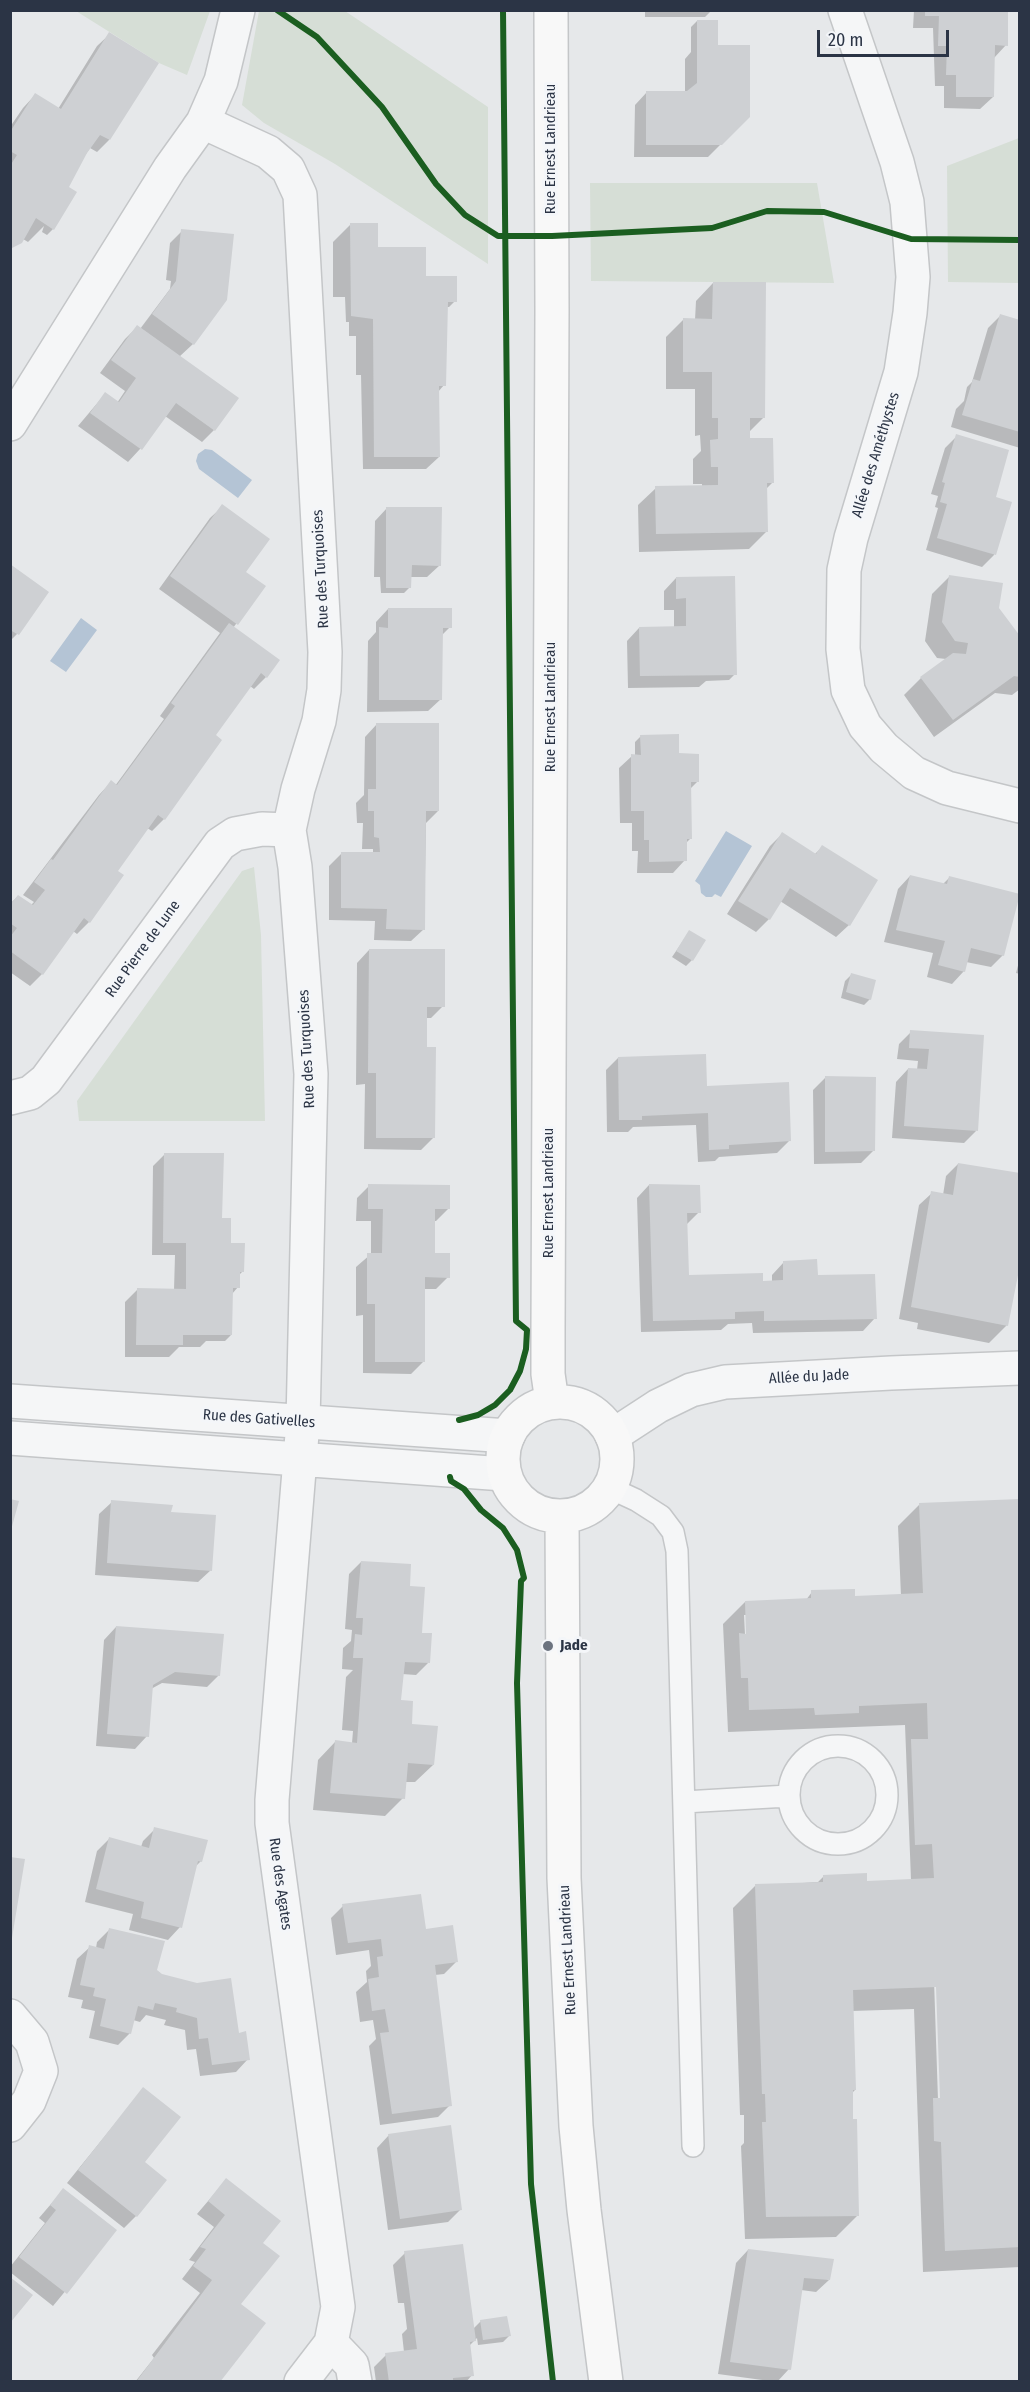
<!DOCTYPE html>
<meta charset="utf-8">
<style>
body{margin:0}
#map{position:relative;width:1030px;height:2392px;overflow:hidden;background:#e6e8ea;font-family:"Fira Sans Condensed",sans-serif}
canvas{display:block}
.frame{position:absolute;inset:0;border:12px solid #2b3445;pointer-events:none}
.scale{position:absolute;left:817px;top:30px;width:132px;height:27px;box-sizing:border-box;border:3px solid #2b3445;border-top:0;padding-left:8px;font-size:18px;line-height:21px;white-space:nowrap;color:#2b3445;-webkit-text-stroke:4px #f4f6f9;paint-order:stroke}
</style>
<div id="map">
<canvas width="1030" height="2392"></canvas>
<div class="frame"></div>
<div class="scale">20 m</div>
</div>
<script>
const ctx = document.querySelector('canvas').getContext('2d');
ctx.lineJoin = 'round';
function paint(path, color) { ctx.fillStyle = color; ctx.fill(path, 'evenodd'); }
const poly = rows => new Path2D(rows.map(r => 'M' + r).join(''));
function stroke(path, color, width, dash) { ctx.strokeStyle = color; ctx.lineWidth = width; ctx.lineCap = dash ? 'butt' : 'round'; ctx.setLineDash(dash || []); ctx.stroke(path); }
function drawText(font, color, halo, rows, align = 'center') {
  ctx.font = font + ' "Fira Sans Condensed",sans-serif'; ctx.lineWidth = 6; ctx.setLineDash([]); ctx.textBaseline = 'middle'; ctx.strokeStyle = halo; ctx.fillStyle = color; for (const [text, x, y, turn = 0] of rows) {
    ctx.save(); ctx.translate(x, y); ctx.rotate((+turn || 0) * Math.PI / 180); ctx.textAlign = isNaN(turn) ? turn : align; if (halo) ctx.strokeText(text, 0, 0); ctx.fillText(text, 0, 0); ctx.restore();
  }
}
const green = poly([
 [76,11,210,11,187,75,159,63],
 [259,11,345,11,488,107,488,264,335,164,264,123,242,105],
 [1019,138,1019,283,948,282,947,166],
 [590,183,817,183,834,283,591,281],
 [254,867,261,935,265,1121,79,1121,77,1101,242,871]
]);
const water = poly([
 [205,449,212,450,252,480,238,498,199,469,196,461,198,454],
 [81,618,97,630,66,672,50,661],
 [726,831,752,846,721,897,715,894,712,897,706,897,701,893,700,885,695,881]
]);
const shadow = poly([
 [645,10,712,10,705,17,645,17],
 [914,10,1007,10,1006,45,994,58,993,97,980,109,944,108,944,86,935,86,933,28,913,28],
 [697,21,717,46,748,117,708,157,634,157,635,105,647,92,685,93,685,59,691,52,691,27],
 [110,34,109,140,97,152,90,148,84,157,67,187,53,229,47,235,42,232,44,226,28,242,23,239,10,247,10,127,23,108,35,95,58,109,97,46],
 [350,225,377,248,425,278,455,301,449,307,446,307,444,385,438,392,439,457,426,469,363,469,361,375,356,375,356,336,349,336,349,322,346,322,345,297,333,297,333,242],
 [182,231,193,344,179,357,214,430,202,442,165,416,140,449,128,462,78,426,105,394,117,403,125,391,100,373,125,339,137,327,140,329,170,289,171,281,166,280,170,243],
 [713,283,764,417,749,432,749,440,773,482,767,488,766,532,749,549,639,552,638,505,656,488,702,487,702,484,693,484,693,459,701,451,700,435,695,436,695,389,666,389,666,337,683,320,695,320,696,301],
 [1000,316,1020,322,1020,448,951,427,956,409,964,401,967,387,972,382,988,328],
 [957,436,995,498,1010,503,994,555,982,567,926,550,938,508,935,507,938,496,931,494,945,448],
 [223,506,244,572,264,586,233,628,266,677,254,689,250,686,214,735,164,819,152,831,147,828,116,871,89,922,77,934,73,931,42,974,30,986,10,972,10,904,18,896,31,905,34,902,23,895,99,795,111,782,115,786,164,719,160,716,220,633,159,589,210,518],
 [387,508,440,565,427,577,410,577,410,587,404,593,381,593,380,577,374,577,375,521],
 [10,566,17,634,10,641],
 [950,576,1020,638,1020,689,1012,695,995,693,934,737,904,695,921,678,946,659,937,658,925,641,932,594],
 [676,578,735,674,729,680,706,681,699,687,628,688,627,641,639,628,674,628,674,610,664,610,664,591],
 [388,609,450,627,441,636,441,699,428,711,367,712,368,641,376,632,376,622],
 [377,724,438,811,426,823,424,929,411,941,374,940,375,921,329,920,329,866,342,853,373,854,373,849,362,849,363,823,357,823,356,803,364,795,365,737],
 [641,736,675,755,698,781,689,790,690,839,686,843,685,860,673,873,637,873,638,851,632,851,632,823,620,823,619,768,632,756,635,756,635,742],
 [782,834,814,855,822,847,849,925,836,937,780,901,769,919,756,932,727,914,770,846],
 [910,876,943,884,949,878,1003,955,991,967,966,962,964,971,952,984,927,977,933,953,884,942,898,889],
 [689,932,692,960,686,966,672,957],
 [369,950,443,1006,431,1018,426,1018,425,1049,434,1137,421,1150,364,1149,365,1084,356,1085,357,963],
 [1020,958,1020,974,1016,973],
 [851,975,870,999,864,1005,841,998,845,981],
 [911,1032,983,1037,976,1131,964,1143,892,1138,896,1082,908,1069,917,1070,918,1061,897,1059,899,1044],
 [618,1058,705,1088,789,1141,777,1153,719,1157,715,1161,698,1162,696,1125,633,1127,628,1132,607,1132,606,1070],
 [825,1078,874,1150,861,1163,814,1164,813,1090],
 [165,1154,221,1220,229,1245,243,1271,238,1276,238,1287,232,1294,231,1335,225,1341,206,1341,200,1347,179,1347,169,1357,125,1357,125,1302,137,1290,174,1290,175,1255,152,1255,153,1166],
 [958,1164,1007,1325,989,1343,917,1329,918,1323,899,1319,919,1205,932,1193,943,1195,946,1176],
 [649,1185,699,1212,686,1225,687,1277,772,1282,772,1275,784,1262,816,1276,875,1318,863,1331,753,1333,752,1323,728,1324,721,1330,641,1332,637,1198],
 [369,1186,449,1208,436,1221,433,1221,433,1255,448,1277,436,1289,423,1289,423,1362,411,1374,363,1373,363,1315,356,1316,356,1267,371,1254,371,1221,356,1221,357,1198],
 [1020,1500,1020,2267,923,2272,914,2009,852,2011,855,2090,852,2093,852,2121,858,2215,836,2237,745,2239,741,2146,744,2143,744,2115,740,2115,733,1908,755,1886,818,1882,824,1876,866,1882,911,1880,905,1725,728,1732,723,1624,745,1602,806,1600,812,1592,854,1598,901,1596,898,1526,920,1504],
 [744,1615,747,1615,748,1635,745,1635],
 [934,1980,937,1980,941,2100,938,2100],
 [112,1502,170,1513,211,1570,198,1582,95,1575,99,1514],
 [361,1562,408,1587,428,1663,416,1675,402,1674,400,1702,433,1765,415,1782,405,1782,403,1798,385,1816,313,1810,318,1760,335,1742,352,1743,353,1731,342,1730,346,1677,353,1670,342,1669,343,1648,351,1641,352,1630,345,1629,349,1574],
 [116,1627,219,1675,207,1687,162,1683,151,1689,147,1736,135,1749,96,1746,104,1640],
 [155,1829,201,1861,195,1867,180,1927,168,1940,129,1930,133,1914,85,1902,97,1851,109,1839,141,1847,143,1841],
 [343,1906,425,1930,456,1962,444,1974,435,1975,450,2105,438,2117,380,2125,369,2046,376,2039,373,2020,360,2022,356,1992,367,1982,366,1971,371,1966,369,1950,336,1955,331,1918],
 [110,1929,156,1970,238,2035,248,2059,236,2072,200,2076,196,2049,187,2050,185,2030,164,2025,166,2020,146,2015,140,2022,133,2020,130,2033,118,2045,89,2038,95,2011,81,2008,83,2000,68,1997,77,1959,90,1947,96,1948,97,1942],
 [143,2089,143,2163,136,2216,124,2228,67,2183],
 [389,2135,460,2210,448,2222,388,2230,377,2148],
 [226,2180,261,2243,239,2304,218,2382,135,2382,154,2358,152,2355,200,2293,182,2279,195,2262,189,2260,214,2227,197,2214],
 [63,2190,115,2231,53,2306,10,2272,10,2267,45,2223,39,2218],
 [748,2250,829,2280,816,2292,801,2290,789,2369,777,2382,718,2374,736,2263],
 [405,2253,473,2329,481,2321,509,2336,503,2342,478,2345,477,2338,469,2346,472,2375,466,2382,376,2382,374,2367,386,2355,404,2352,402,2334,407,2329,404,2303,398,2303,393,2265]
]);
const building = poly([
 [925,10,1008,10,1008,46,995,45,994,97,956,97,956,75,946,75,947,46,938,46,939,16,925,16],
 [697,20,718,20,718,45,750,45,750,117,722,145,646,145,646,91,687,91,697,83],
 [109,32,159,63,110,140,100,135,87,153,69,187,77,192,54,230,36,218,22,243,10,249,10,166,17,155,10,151,10,132,35,93,61,109],
 [350,223,378,223,378,247,426,247,426,276,457,276,457,302,448,302,446,386,439,386,440,457,374,457,373,319,351,316],
 [181,229,234,234,227,300,194,345,152,314,176,281],
 [713,282,766,282,765,418,750,418,750,438,773,438,774,483,767,483,768,532,656,534,655,486,718,485,718,467,711,467,710,440,718,439,718,418,712,418,712,372,683,372,683,318,712,319],
 [1000,314,1020,320,1020,432,962,415,973,379,980,381],
 [137,325,239,398,215,431,176,403,142,450,90,413,105,392,119,402,136,378,111,360],
 [956,434,1009,450,996,497,1012,502,996,555,937,538,947,504,940,502,945,483,942,482],
 [222,504,270,539,246,572,266,586,238,625,170,576],
 [386,507,442,507,441,566,412,565,411,588,386,588],
 [10,564,49,592,19,635,10,630],
 [949,575,1003,583,999,608,1020,636,1020,677,1014,676,953,720,920,677,953,653,966,654,968,643,955,641,942,622],
 [735,576,737,675,640,676,639,627,686,626,686,598,676,599,676,577],
 [388,608,452,608,452,628,443,628,442,700,379,700,379,627,388,628],
 [229,623,280,660,267,678,261,673,216,735,222,740,165,820,158,815,118,871,124,875,90,923,84,918,43,975,10,951,10,937,17,928,10,923,10,905,18,895,33,905,45,890,34,882,51,859,53,860,111,780,117,785,175,706,171,703],
 [376,723,439,723,439,811,426,811,425,930,386,929,387,909,341,908,341,852,380,852,379,838,374,837,374,811,368,811,368,789,376,789],
 [679,734,679,753,699,754,699,782,691,782,692,839,687,839,687,861,649,862,649,840,644,840,644,811,631,811,631,754,641,755,640,735],
 [782,832,816,854,822,845,878,880,850,926,790,888,770,920,738,901],
 [910,875,947,884,949,876,1020,894,1004,956,971,948,965,972,938,965,945,941,896,930],
 [689,930,706,940,693,961,676,951],
 [369,949,445,949,445,1007,427,1007,427,1047,436,1047,435,1138,376,1138,376,1073,368,1073],
 [851,973,876,980,871,1000,846,992],
 [910,1030,984,1035,978,1131,904,1126,908,1068,927,1069,929,1049,909,1048],
 [706,1054,707,1086,789,1082,791,1141,729,1145,729,1149,709,1150,708,1113,642,1116,642,1120,619,1120,618,1057],
 [825,1076,876,1077,875,1151,825,1152],
 [164,1153,224,1153,222,1218,231,1218,231,1243,245,1243,244,1272,240,1272,240,1288,233,1288,232,1335,183,1335,183,1345,136,1345,137,1288,186,1289,186,1243,163,1243],
 [958,1163,1020,1173,1020,1265,1008,1326,911,1307,931,1191,953,1195],
 [368,1184,450,1185,450,1209,435,1209,435,1253,450,1253,450,1278,425,1277,425,1362,375,1362,375,1304,367,1304,367,1253,382,1253,383,1209,368,1209],
 [649,1184,700,1185,701,1213,687,1213,689,1275,763,1273,763,1281,783,1280,783,1261,817,1259,818,1275,875,1274,877,1319,764,1321,764,1311,735,1312,735,1319,653,1321],
 [10,1499,19,1501,11,1530,10,1529],
 [1020,1499,1020,2247,945,2251,941,2142,934,2141,933,2098,940,2098,936,1987,853,1990,856,2090,853,2090,853,2119,857,2119,859,2216,766,2217,762,2122,766,2122,765,2094,762,2094,755,1884,823,1882,823,1875,867,1873,867,1881,934,1878,932,1844,915,1845,911,1739,928,1739,927,1703,859,1706,859,1713,815,1715,814,1708,749,1710,748,1678,741,1678,739,1633,746,1634,745,1601,811,1598,811,1590,855,1589,855,1596,923,1593,919,1503],
 [111,1500,173,1505,171,1512,216,1515,212,1571,107,1563],
 [361,1561,411,1564,410,1586,425,1587,422,1633,432,1633,430,1663,405,1662,401,1700,413,1701,412,1724,438,1726,434,1765,408,1763,405,1799,330,1793,335,1740,357,1743,363,1658,353,1658,355,1634,362,1635,363,1618,356,1618],
 [116,1626,224,1634,220,1676,175,1672,153,1685,149,1737,107,1734],
 [154,1827,208,1840,202,1862,198,1861,182,1928,141,1918,144,1902,96,1889,109,1837,149,1848],
 [10,1857,25,1859,12,1938,10,1938],
 [421,1894,426,1929,453,1925,458,1962,435,1965,452,2106,392,2114,380,2033,389,2032,385,2009,372,2011,368,1979,379,1977,377,1957,383,1956,381,1939,348,1943,342,1904],
 [109,1928,165,1941,157,1970,162,1974,197,1983,231,1978,239,2033,246,2031,250,2060,212,2065,208,2038,199,2039,197,2018,176,2012,177,2008,155,2003,153,2010,138,2006,131,2034,100,2026,106,1999,93,1996,95,1988,80,1985,89,1945,104,1949],
 [143,2087,181,2117,145,2162,167,2180,137,2217,78,2170],
 [451,2125,462,2210,400,2219,388,2134],
 [226,2178,281,2221,263,2243,280,2256,241,2304,266,2323,220,2382,136,2382,212,2280,193,2266,206,2249,200,2247,225,2215,208,2201],
 [63,2188,117,2230,67,2294,19,2257,56,2210,50,2205],
 [463,2244,476,2341,470,2342,474,2376,453,2378,453,2382,389,2382,385,2353,417,2349,404,2251],
 [748,2249,834,2259,830,2280,804,2278,791,2370,730,2362],
 [10,2277,33,2295,10,2323],
 [507,2316,511,2336,483,2340,480,2320]
]);
const lane = poly([
 [610,1488,636,1500,661,1516,673,1532,677,1551,693,2146],
 '789 1795a49 49 0 1 1 98 0a49 49 0 1 1-98 0Z',
 [684,1802,788,1796]
]);
const street = poly([
 [845,10,897,162,907,202,913,277,910,313,901,372,851,538,844,570,843,649,848,690,865,726,884,748,914,773,947,788,1020,806],
 [203,122,268,152,288,169,300,195,325,652,324,690,319,721,298,789,289,830,295,867,311,1074,303,1422,272,1800,272,1823,338,2307,331,2343,301,2382],
 [10,424,170,168,203,122,221,81,238,10],
 [10,1098,30,1093,46,1080,220,844,235,834,262,829,289,830],
 [10,1401,508,1436],
 [612,1436,658,1406,691,1390,725,1382,891,1373,1020,1368],
 [10,1438,504,1474],
 [10,2016,32,2042,41,2071,29,2101,10,2125],
 [331,2343,352,2365,355,2382]
]);
const secondary = poly([
 [551,10,552,311,548,1331,548,1374,552,1402],
 '503 1459a57 57 0 1 1 114 0a57 57 0 1 1-114 0Z',
 [562,1517,564,1878,576,2126,584,2210,606,2382]
]);
const cycleway = poly([
 [277,10,317,37,382,107,436,184,465,215,498,236,552,236,712,228,767,211,824,212,911,239,1020,240],
 [459,1420,478,1415,495,1405,510,1390,520,1371,526,1349,527,1330,516,1321,503,10],
 [450,1477,451,1481,464,1489,481,1510,503,1528,517,1550,524,1578,521,1581,517,1683,531,2184,553,2382]
]);
const markers = [
 [548,1646,6,"#6c737f"]
];
const streetNames = [
 ["Rue Ernest Landrieau",551,149,-90],
 ["Allée des Améthystes",876,455,-73],
 ["Rue des Turquoises",321,569,-93],
 ["Rue Ernest Landrieau",551,707,-90],
 ["Rue Pierre de Lune",143,949,-54],
 ["Rue des Turquoises",307,1049,-93],
 ["Rue Ernest Landrieau",549,1193,-90],
 ["Allée du Jade",809,1377,-3],
 ["Rue des Gativelles",259,1419,4],
 ["Rue des Agates",280,1884,82],
 ["Rue Ernest Landrieau",568,1950,-93]
];
const poiNames = [
 ["Jade",560,1646]
];
paint(green, '#d6ded6');
paint(water, '#b4c4d5');
paint(shadow, '#0003');
paint(building, '#ced0d3');
stroke(lane, '#c4c6c8', 24);
stroke(street, '#c4c6c8', 36);
stroke(secondary, '#c4c6c8', 36);
stroke(lane, '#f5f6f7', 21);
stroke(street, '#f5f6f7', 33);
stroke(secondary, '#f8f8f8', 33);
stroke(cycleway, '#1b5e20', 6);
for (const [x, y, r, color] of markers) { const dot = new Path2D(); dot.arc(x, y, r, 0, 2 * Math.PI); ctx.fillStyle = color; ctx.fill(dot); stroke(dot, '#f4f6f9', 2); }
drawText('15px', '#2b3445', '#f4f6f9', streetNames);
drawText('bold 15px', '#2b3445', '#f4f6f9', poiNames, 'left');
</script>
